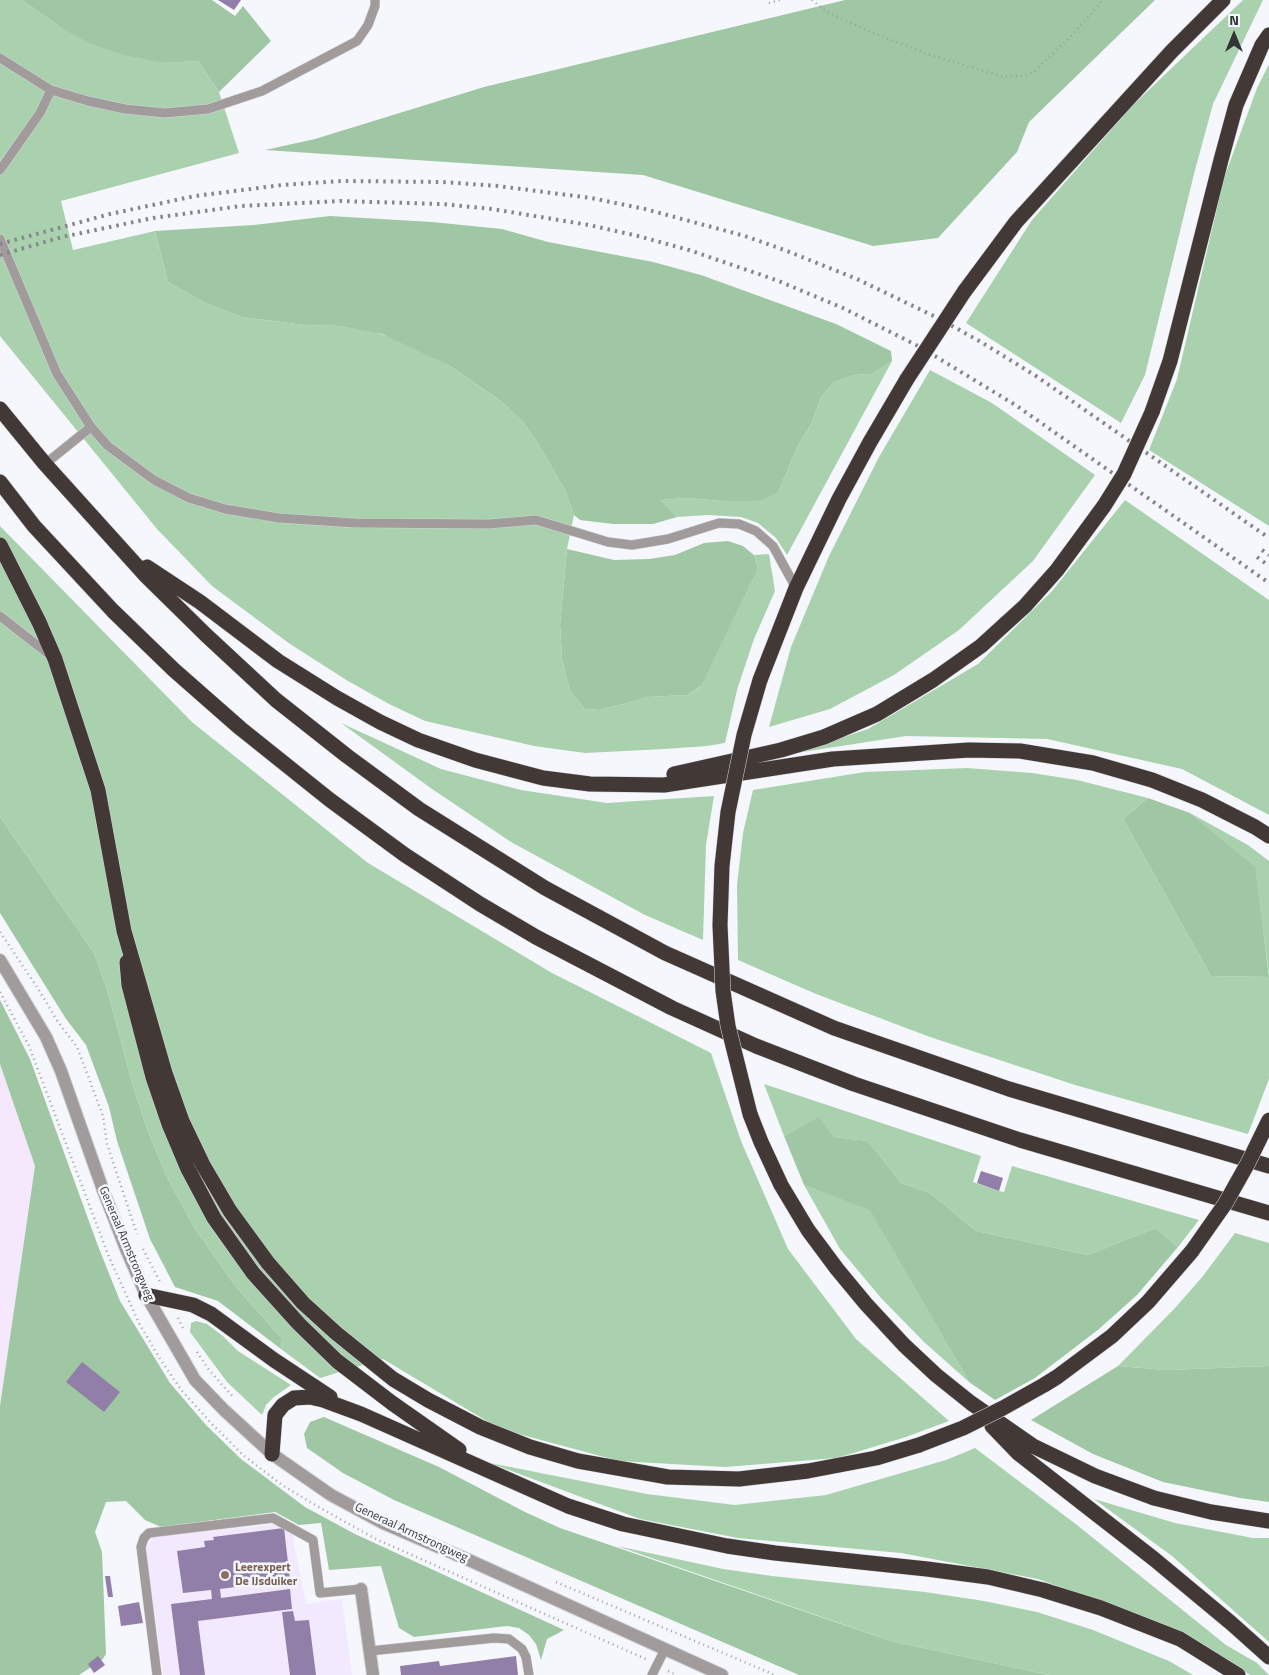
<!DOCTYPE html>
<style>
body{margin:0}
#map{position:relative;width:1269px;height:1675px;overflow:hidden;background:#f5f7fd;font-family:"Titillium Web",sans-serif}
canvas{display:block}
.north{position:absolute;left:1209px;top:10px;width:50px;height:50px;-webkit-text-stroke:4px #f5f7fd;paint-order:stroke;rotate:0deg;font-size:14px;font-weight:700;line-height:20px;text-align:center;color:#333438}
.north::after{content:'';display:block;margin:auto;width:18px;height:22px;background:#333438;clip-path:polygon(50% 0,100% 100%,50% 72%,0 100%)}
</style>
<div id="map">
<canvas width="1269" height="1675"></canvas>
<div class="north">N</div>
</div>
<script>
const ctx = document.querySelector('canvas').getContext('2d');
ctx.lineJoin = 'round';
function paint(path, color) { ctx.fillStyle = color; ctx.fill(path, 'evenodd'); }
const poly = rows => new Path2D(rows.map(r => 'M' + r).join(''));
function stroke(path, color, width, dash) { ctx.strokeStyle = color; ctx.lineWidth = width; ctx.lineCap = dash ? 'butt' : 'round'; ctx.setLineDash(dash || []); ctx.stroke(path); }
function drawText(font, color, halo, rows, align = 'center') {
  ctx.font = font + ' "Titillium Web",sans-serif'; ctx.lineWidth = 5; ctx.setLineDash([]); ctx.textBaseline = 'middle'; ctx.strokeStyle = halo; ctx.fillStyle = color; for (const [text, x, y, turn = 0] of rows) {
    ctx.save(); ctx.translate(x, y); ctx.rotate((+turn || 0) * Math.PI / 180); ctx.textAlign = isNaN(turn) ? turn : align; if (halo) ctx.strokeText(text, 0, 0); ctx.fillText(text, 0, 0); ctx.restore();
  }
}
const industrial = poly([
 [0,1064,35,1166,0,1406]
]);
const education = poly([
 [290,1523,306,1604,342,1599,352,1675,163,1675,146,1550,153,1536]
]);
const green = poly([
 [0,0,22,0,60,27,165,63,198,61,219,92,239,153,61,201,73,250,155,231,168,282,205,303,242,317,304,325,339,326,374,332,393,338,450,366,502,402,524,423,538,443,566,492,574,515,567,549,560,625,562,659,570,691,585,709,599,710,620,705,645,697,688,695,700,687,758,569,754,555,769,554,775,591,754,639,737,690,725,743,707,746,665,749,585,753,534,746,425,721,389,704,348,681,290,644,212,586,157,529,0,336],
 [1243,0,1263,0,1213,104,1194,174,1145,375,1121,423,966,323,1032,220,1132,106],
 [1269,64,1269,526,1149,450,1177,379,1224,178,1257,88],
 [892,361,787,555,776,538,758,523,741,517,709,515,677,517,661,500,685,498,721,501,778,492,798,446,813,420,821,397,834,382,854,375,872,374],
 [930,370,992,403,1095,475,1033,561,959,630,894,675,830,709,769,727,791,647,829,556,879,457],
 [1125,500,1269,600,1269,815,1182,769,1047,739,906,736,796,753,868,729,978,664,1052,591],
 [0,526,192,722,368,863,552,973,711,1053,741,1141,788,1249,856,1339,949,1421,906,1437,837,1458,725,1467,619,1461,500,1429,383,1359,320,1378,281,1349,282,1339,236,1287,195,1229,168,1179,148,1132,132,1083,107,989,94,953,0,817],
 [341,723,441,769,521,790,607,803,714,796,706,845,703,940,645,915,511,842,432,789],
 [967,768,1032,773,1077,780,1148,798,1123,819,1211,976,1269,977,1269,1079,1248,1134,1075,1085,930,1037,816,994,738,960,737,885,743,833,753,790,865,772],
 [1190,813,1248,845,1269,861,1269,974,1254,867],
 [764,1084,981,1156,973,1182,999,1191,1004,1192,1012,1166,1199,1220,1178,1247,1156,1228,1088,1255,976,1231,930,1193,901,1183,868,1141,834,1137,819,1118,784,1136],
 [804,1185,870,1209,969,1382,924,1342,881,1298,840,1249],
 [1235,1233,1269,1243,1269,1366,1167,1370,1118,1366,1175,1308,1203,1276],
 [196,1321,207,1324,223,1336,238,1351,291,1385,274,1397,266,1405,262,1415,227,1382,190,1332,191,1323],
 [975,1448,1077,1525,1226,1645,1257,1663,1269,1675,1250,1675,1180,1631,1038,1579,901,1553,738,1538,640,1519,490,1463,647,1494,735,1505,826,1495,946,1460],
 [1094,1499,1175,1523,1253,1538,1269,1538,1269,1642,1172,1556],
 [617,1546,723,1569,772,1576,925,1592,984,1601,1037,1612,1093,1630,1169,1661,1193,1675,1049,1675,891,1641]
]);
const forest = poly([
 [22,0,212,0,235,16,243,6,271,41,219,92,198,61,165,63,120,54,87,42,60,27],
 [845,0,1155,0,1029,122,1017,152,938,238,873,246,643,175,265,150,315,139,484,87],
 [330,216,432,222,502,229,548,242,653,262,701,275,836,324,891,351,892,361,872,374,854,375,834,382,821,397,813,420,798,446,778,492,759,501,721,501,685,498,661,500,677,517,653,524,613,524,580,520,574,515,566,492,538,443,524,423,502,402,479,386,450,366,382,334,339,326,304,325,242,317,205,303,168,282,155,231,254,225],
 [728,541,743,546,754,555,758,569,701,686,688,695,646,697,620,705,599,710,585,709,570,691,562,659,560,625,567,549,614,560,649,559,675,555,704,543],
 [1148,798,1190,813,1255,867,1269,977,1211,976,1123,819],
 [0,817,94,953,107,989,132,1083,148,1132,168,1179,195,1229,236,1287,282,1339,281,1349,218,1301,175,1287,150,1239,117,1141,109,1107,86,1045,66,1019,0,913],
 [0,1000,30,1059,98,1246,120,1301,170,1383,206,1425,241,1459,305,1507,355,1534,564,1630,547,1639,541,1660,536,1644,529,1635,519,1628,507,1626,414,1637,399,1628,381,1566,329,1570,321,1523,299,1525,275,1512,161,1527,145,1520,126,1501,106,1502,95,1532,102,1552,106,1654,102,1660,79,1675,0,1675,0,1406,35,1166,0,1064],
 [819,1117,834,1137,868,1141,901,1183,930,1193,976,1231,1088,1255,1156,1228,1178,1247,1137,1295,1099,1329,1035,1378,995,1400,969,1382,870,1210,804,1185,784,1136],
 [1118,1366,1167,1370,1269,1366,1269,1502,1240,1498,1163,1482,1093,1454,1031,1420],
 [324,1417,439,1467,525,1512,560,1528,891,1641,1049,1675,799,1675,394,1500,343,1473,307,1448,304,1434,310,1422]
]);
const building = poly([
 [218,0,241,0,234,10],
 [981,1171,1003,1178,999,1191,977,1183],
 [82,1362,120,1392,104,1412,66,1382],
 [284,1528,290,1580,220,1589,221,1598,290,1589,292,1609,198,1621,205,1675,180,1675,171,1604,212,1599,211,1590,183,1593,177,1551,205,1547,204,1541,214,1540,213,1537],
 [105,1576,110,1576,113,1597,108,1597],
 [139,1602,143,1623,121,1626,118,1606],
 [293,1611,295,1621,309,1620,316,1675,290,1675,282,1612],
 [98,1656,105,1665,94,1673,88,1664],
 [516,1656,518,1675,401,1675,400,1666,439,1661,440,1666]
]);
const path = poly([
 [812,0,827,12,871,32,927,54,1004,77,1023,76,1035,71,1072,35,1103,0],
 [769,3,780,0],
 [0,932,37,987,58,1022,77,1047,103,1116,107,1144,137,1234],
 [0,992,29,1046,109,1257,139,1323,160,1359,182,1391,212,1424,243,1455,282,1485,322,1509,376,1539,648,1660],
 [143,1249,161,1284],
 [178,1318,183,1328],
 [197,1352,209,1370,233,1397],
 [556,1582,775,1675],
 [668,1671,677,1675]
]);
const service = poly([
 [0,58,51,90,88,101,125,109,165,113,208,109,262,91,357,41,368,25,375,6,375,0],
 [0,170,40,113,51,90],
 [0,239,57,374,91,427,108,446,154,480,189,498,225,509,279,518,355,523,489,524,536,520,608,542,632,545,668,539,719,523,739,524,756,531,773,546,796,588],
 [45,464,91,427],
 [0,616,51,656],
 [370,1651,494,1638,509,1639,522,1649,526,1657,529,1675],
 [157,1675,141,1547,144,1538,149,1533,273,1518,313,1540,320,1593,361,1589],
 [652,1675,665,1649]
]);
const minor = poly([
 [361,1589,373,1675]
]);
const tertiary = poly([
 [0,960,46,1037,61,1071,103,1190,126,1249,146,1295,195,1380,224,1410,272,1454,331,1495,383,1523,471,1561,722,1675]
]);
const motorway = poly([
 [964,292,1016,222,1172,51,1223,0],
 [0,409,45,464,146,576,206,635,276,700,347,756,419,809,545,888,665,953,834,1028,1009,1089,1269,1166],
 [1152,412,1170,361,1221,160,1236,105,1262,45,1269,35],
 [0,482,34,526,113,611,174,670,240,728,330,800,405,855,480,904,536,937,672,1008,756,1046,854,1084,1020,1140,1269,1213],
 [0,545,39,622,55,659,98,790,124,931,165,1073,182,1121,203,1165,230,1211,268,1263,303,1303,336,1333,393,1379,428,1400,480,1427,530,1447,578,1461,668,1477,739,1479,808,1471,876,1458,919,1445],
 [147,567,200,602,278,661,337,698,380,722,418,740,475,760,543,778,590,784,664,785,833,759,969,750,1020,751,1093,763,1152,780,1202,800,1255,827,1269,836],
 [760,680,796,588,839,499,870,442,907,379],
 [674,774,781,750,824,737,877,714,933,680,981,646,1025,606,1057,570,1104,506],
 [127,962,129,985,153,1077,169,1124,188,1169,214,1218,253,1273,299,1324,337,1361,392,1403,459,1450],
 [750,1114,761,1142,781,1185,808,1230,837,1269,866,1304,904,1345,936,1375,971,1403,1033,1446,1095,1476,1154,1498,1211,1512,1269,1521],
 [146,1295,193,1305,211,1314,274,1360,330,1397],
 [1044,1385,1057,1377,1112,1336,1148,1302,1192,1251],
 [992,1426,1018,1453,1154,1559,1231,1623,1269,1657],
 [272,1454,275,1415,283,1405,294,1398,310,1397,323,1400,361,1414,568,1506,623,1524,727,1546,775,1553,927,1569,988,1577,1043,1590,1101,1608,1180,1639,1238,1675]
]);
const rail = poly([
 [0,244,110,214,195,196,282,185,342,181,443,182,498,186,591,198,645,209,745,236,787,251,857,279,938,318,981,342,1036,376,1269,538],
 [0,255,62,237,153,218,241,206,340,201,441,204,492,209,589,225,638,236,689,250,776,280,843,308,920,347,1017,406,1269,583],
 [1262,550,1269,555],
 [1257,557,1269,566]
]);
const motorwayBridge = poly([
 [907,379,964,292],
 [1104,506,1124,474,1152,412],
 [750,1114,728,1026,723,991,720,925,722,866,728,812,744,735,760,680],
 [1192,1251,1225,1204,1248,1163,1269,1120],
 [919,1445,963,1428,1003,1408,1044,1385]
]);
const markers = [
 [225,1575,5,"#8d6e63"]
];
const streetNames = [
 ["Generaal Armstrongweg",126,1244,67],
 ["Generaal Armstrongweg",411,1533,25]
];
const educationNames = [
 ["Leerexpert",235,1568],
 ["De IJsduiker",235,1582]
];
paint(industrial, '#f6e8fc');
paint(education, '#f2e9fe');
paint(green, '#aad1ae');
paint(forest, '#9fc7a3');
paint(building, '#917ea9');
stroke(service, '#d2d4da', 10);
stroke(minor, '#d2d4da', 14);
stroke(tertiary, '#d2d4da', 14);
stroke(motorway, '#d2d4da', 16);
stroke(path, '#9d9fa4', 2.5, [1, 4]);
stroke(service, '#a19c9b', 9);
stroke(minor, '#a19c9b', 12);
stroke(tertiary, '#a19c9b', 12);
stroke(motorway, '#423937', 15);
stroke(rail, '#85868b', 4, [2.5, 5]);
stroke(motorwayBridge, '#d2d4da', 16, []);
stroke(motorwayBridge, '#423937', 15);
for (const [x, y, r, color] of markers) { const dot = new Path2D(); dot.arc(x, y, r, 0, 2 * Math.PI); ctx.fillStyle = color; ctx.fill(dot); stroke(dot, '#f5f7fd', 2); }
drawText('12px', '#333438', '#f5f7fd', streetNames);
drawText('bold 12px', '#785e54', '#f5f7fd', educationNames, 'left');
</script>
